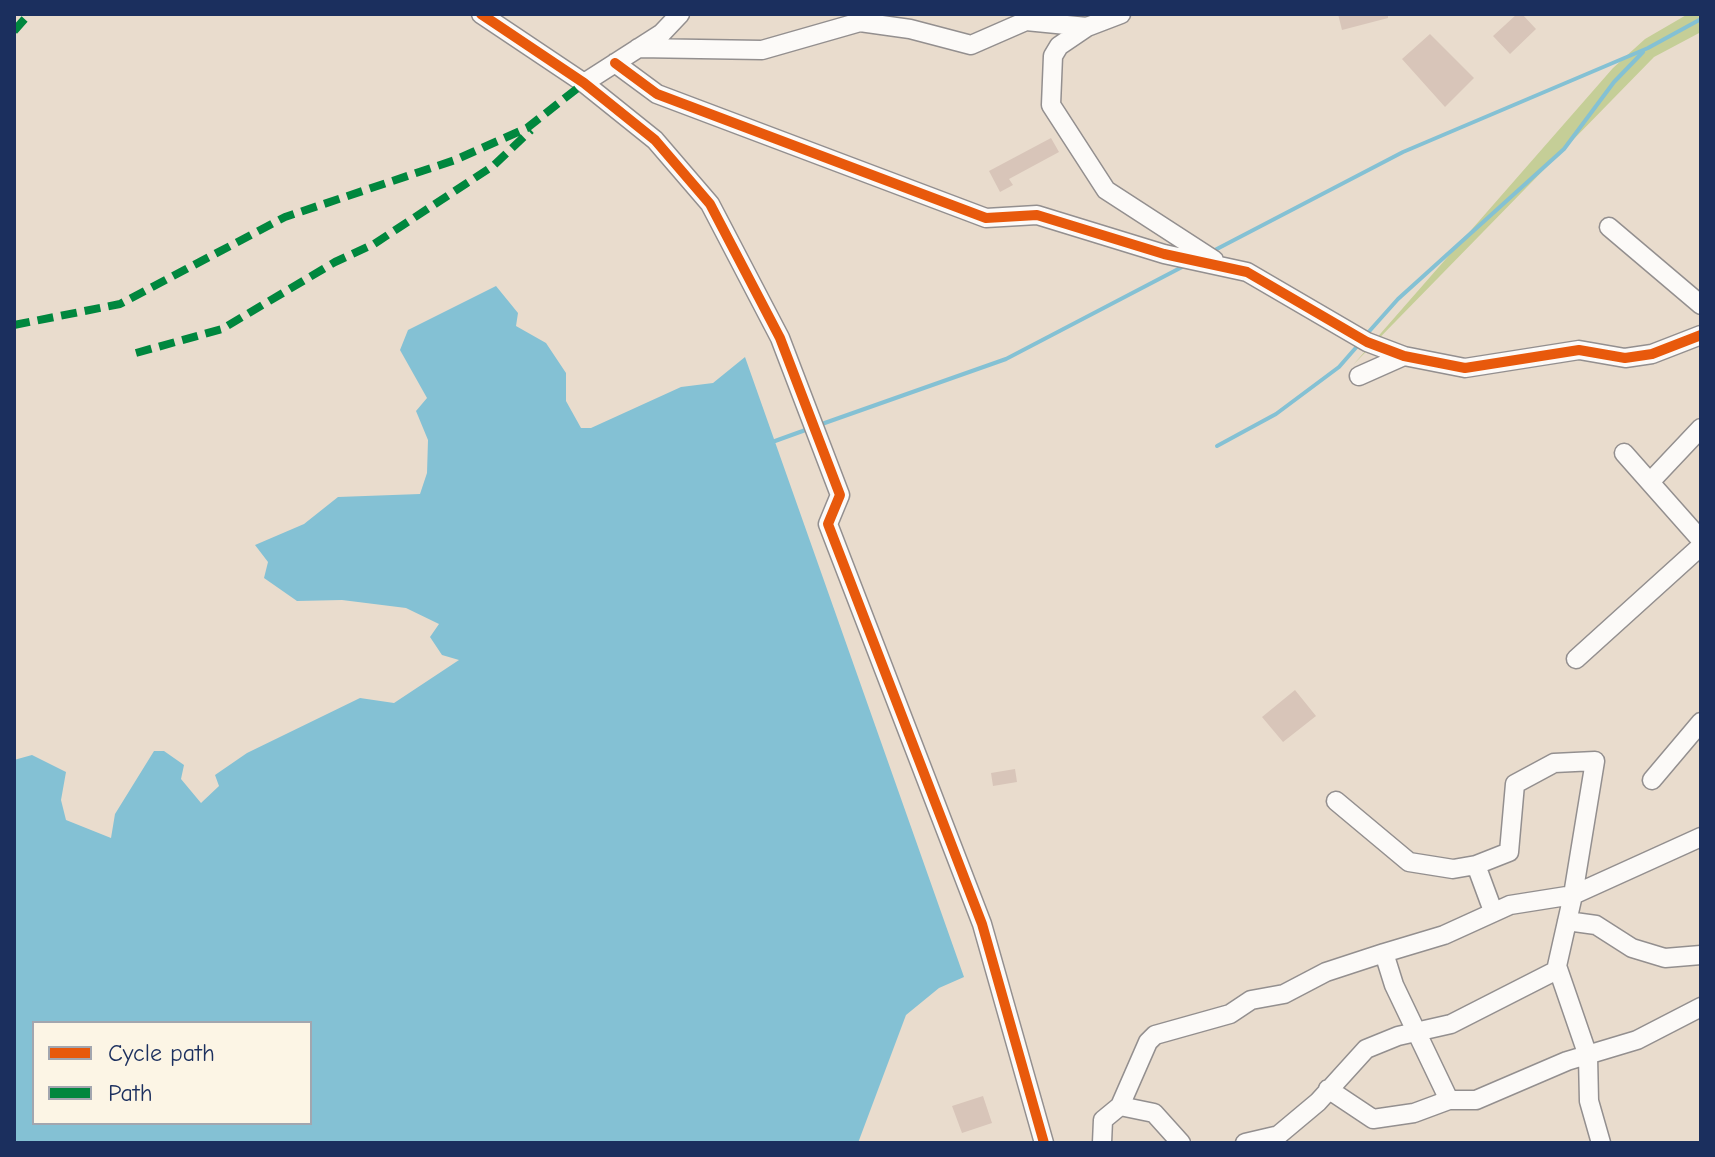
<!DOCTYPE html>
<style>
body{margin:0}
#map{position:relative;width:1715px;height:1157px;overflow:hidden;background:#e9dccd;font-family:"Comic Neue",sans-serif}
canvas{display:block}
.frame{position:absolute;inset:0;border:16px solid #1b2f5e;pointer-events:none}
.legend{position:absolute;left:32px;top:1021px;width:280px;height:104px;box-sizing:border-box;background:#fcf5e5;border:2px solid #a2a6af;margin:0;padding:10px 14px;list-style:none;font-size:24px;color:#1b2f5e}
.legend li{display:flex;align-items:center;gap:16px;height:40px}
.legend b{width:40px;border:2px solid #a2a6af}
</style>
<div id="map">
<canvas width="1715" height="1157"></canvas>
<div class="frame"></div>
<ul class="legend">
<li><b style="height:10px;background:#e8590c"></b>Cycle path</li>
<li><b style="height:10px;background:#00873e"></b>Path</li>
</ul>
</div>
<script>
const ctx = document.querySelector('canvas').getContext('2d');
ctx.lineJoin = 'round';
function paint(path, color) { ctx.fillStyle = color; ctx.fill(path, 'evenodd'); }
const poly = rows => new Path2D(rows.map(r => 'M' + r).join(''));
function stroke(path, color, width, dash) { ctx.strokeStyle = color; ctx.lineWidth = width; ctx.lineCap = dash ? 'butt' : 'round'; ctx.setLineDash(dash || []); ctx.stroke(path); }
const green = poly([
 [1688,14,1701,14,1701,32,1654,57,1353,365,1613,68,1645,39]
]);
const water = poly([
 [496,286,518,313,516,326,546,343,566,373,566,401,581,428,591,428,681,387,713,383,745,357,964,977,939,988,906,1015,858,1143,14,1143,14,760,32,755,66,772,61,800,66,820,111,838,115,814,154,751,164,751,184,765,181,779,201,803,219,786,215,775,247,753,360,698,394,703,459,660,442,655,430,637,439,624,406,608,342,600,297,601,264,578,268,562,255,545,304,524,338,497,420,494,427,473,428,440,416,411,427,398,400,350,408,330],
 [34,1023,310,1023,310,1123,34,1123]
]);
const stream = poly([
 [1213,251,1403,152,1648,48,1701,19],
 [1365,336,1398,299,1564,149,1614,82,1643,52],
 [819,425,1006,359,1184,266],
 [775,441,811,428],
 [1217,446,1276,414,1339,367,1360,343]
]);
const building = poly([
 [1338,14,1388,14,1388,18,1342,30],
 [1517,14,1522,14,1536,29,1510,54,1493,36],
 [1430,34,1474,78,1445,107,1402,59],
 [1051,138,1059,152,1009,179,1013,185,1000,192,989,171],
 [1295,690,1316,716,1283,742,1262,717],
 [1015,769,1017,782,993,786,991,773],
 [983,1096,992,1123,962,1133,952,1106]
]);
const minor = poly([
 [481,14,584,83,655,140,710,204,780,338,840,495,828,524,982,924,1044,1143],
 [1121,14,1087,27,1059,46,1053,56,1051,105,1106,190,1214,260],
 [638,48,762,50,860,22,910,29,971,45,1026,21,1087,27],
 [615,63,657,94,986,218,1037,215,1164,254,1247,272,1367,342,1404,356,1465,368,1579,350,1625,358,1652,354,1701,335],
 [584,83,662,33,680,14],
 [1609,227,1701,305],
 [1359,376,1404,356],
 [1624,453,1701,540],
 [1650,482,1701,428],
 [1576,659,1701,546],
 [1652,780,1701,722],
 [1336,801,1409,862,1453,869,1476,865,1493,911],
 [1701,837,1573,895,1510,905,1444,935,1384,953,1394,985,1449,1100,1476,1100,1567,1061,1637,1040,1701,1007],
 [1476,865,1509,852,1515,784,1554,763,1595,761,1573,895,1557,966,1588,1056,1589,1101,1601,1143],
 [1567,921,1596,925,1632,948,1665,958,1701,955],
 [1328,1089,1373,1119,1414,1113,1449,1100],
 [1120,1106,1154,1113,1181,1143],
 [1102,1143,1103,1120,1120,1106,1148,1042,1155,1035,1230,1014,1251,1000,1284,994,1326,972,1384,953],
 [1245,1143,1275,1136],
 [1269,1143,1318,1102,1366,1049,1398,1036,1451,1024,1557,970]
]);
const quiet = poly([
 [14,31,29,14],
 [14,325,120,304,285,217,455,160,527,128,584,83],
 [136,353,222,329,335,262,374,244,493,166,531,130]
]);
const cycleway = poly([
 [481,14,584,83,655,140,710,204,780,338,840,495,828,524,982,924,1044,1143],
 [615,63,657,94,986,218,1037,215,1164,254,1247,272,1367,342,1404,356,1465,368,1579,350,1625,358,1652,354,1701,335]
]);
paint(green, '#c5ce97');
paint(water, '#84c1d4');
stroke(stream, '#84c1d4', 4);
paint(building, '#d8c5b9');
stroke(minor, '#938f8f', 21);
stroke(minor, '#fcfaf8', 18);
stroke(quiet, '#00873e', 8, [16, 8]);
stroke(cycleway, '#e8590c', 10);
</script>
